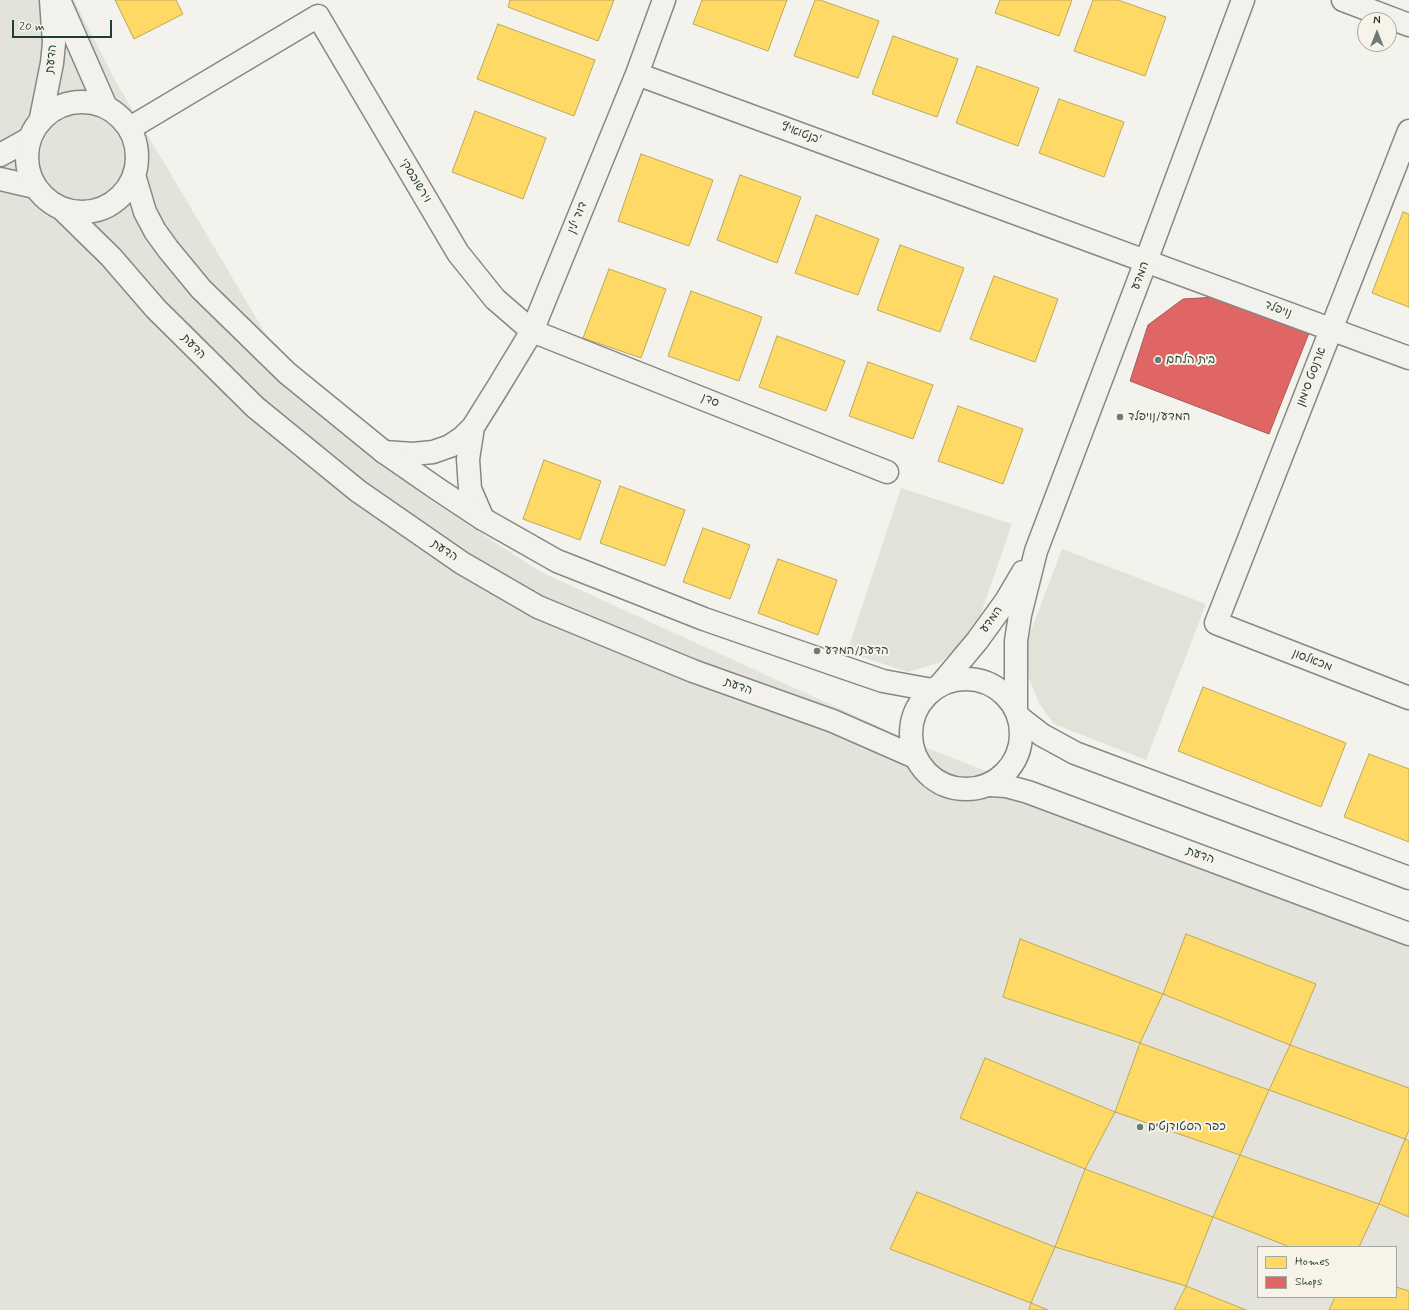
<!DOCTYPE html>
<meta charset="utf-8">
<style>
body{margin:0}
#map{position:relative;width:1409px;height:1310px;overflow:hidden;background:#f4f2ec;font-family:Mynerve,sans-serif}
canvas{display:block}
.legend{position:absolute;left:1257px;top:1246px;width:140px;height:52px;box-sizing:border-box;background:#f7f3e8;border:1px solid #a1aaa0;margin:0;padding:5px 7px;list-style:none;font-size:12px;color:#1f3d34}
.legend li{display:flex;align-items:center;gap:8px;height:20px}
.legend b{width:20px;border:1px solid #a1aaa0}
.north{position:absolute;left:1357px;top:12px;width:40px;height:40px;box-sizing:border-box;background:#f7f3e8;border:1px solid #a1aaa0;border-radius:50%;rotate:0deg;font-size:11px;font-weight:700;line-height:16px;text-align:center;color:#1f3d34}
.north::after{content:'';display:block;margin:auto;width:14px;height:18px;background:#6a7c74;clip-path:polygon(50% 0,100% 100%,50% 72%,0 100%)}
.scale{position:absolute;left:12px;top:20px;width:100px;height:18px;box-sizing:border-box;border:2px solid #1f3d34;border-top:0;padding-left:5px;font-size:12px;line-height:14px;white-space:nowrap;color:#1f3d34;-webkit-text-stroke:3px #f7f3e8;paint-order:stroke}
</style>
<div id="map">
<canvas width="1409" height="1310"></canvas>
<ul class="legend">
<li><b style="height:11px;background:#ffd966"></b>Homes</li>
<li><b style="height:11px;background:#e06666"></b>Shops</li>
</ul>
<div class="north">N</div>
<div class="scale">20 m</div>
</div>
<script>
const ctx = document.querySelector('canvas').getContext('2d');
ctx.lineJoin = 'round';
function paint(path, color) { ctx.fillStyle = color; ctx.fill(path, 'evenodd'); }
const poly = rows => new Path2D(rows.map(r => 'M' + r).join(''));
function stroke(path, color, width, dash) { ctx.strokeStyle = color; ctx.lineWidth = width; ctx.lineCap = dash ? 'butt' : 'round'; ctx.setLineDash(dash || []); ctx.stroke(path); }
function drawText(font, color, halo, rows, align = 'center') {
  ctx.font = font + ' Mynerve,"Playpen Sans Hebrew",sans-serif'; ctx.lineWidth = 4; ctx.setLineDash([]); ctx.textBaseline = 'middle'; ctx.strokeStyle = halo; ctx.fillStyle = color; for (const [text, x, y, turn = 0] of rows) {
    ctx.save(); ctx.translate(x, y); ctx.rotate((+turn || 0) * Math.PI / 180); ctx.textAlign = isNaN(turn) ? turn : align; if (halo) ctx.strokeText(text, 0, 0); ctx.fillText(text, 0, 0); ctx.restore();
  }
}
const built = poly([
 [0,0,74,0,115,80,277,353,344,430,433,502,541,572,917,744,1409,937,1409,1310,0,1310],
 [1258,1247,1396,1247,1396,1297,1258,1297]
]);
const green = poly([
 [901,488,1012,524,979,619,962,643,941,662,908,672,847,652],
 [1062,549,1206,604,1146,760,1054,724,1039,703,1027,673,1028,639]
]);
const homes = poly([
 [115,0,176,0,183,14,134,39,115,0],
 [510,0,614,0,598,41,508,7,510,0],
 [702,0,787,0,768,51,693,24,702,0],
 [815,0,820,0,879,21,858,78,794,56,815,0],
 [1000,0,1072,0,1059,36,995,13,1000,0],
 [1093,0,1118,0,1166,17,1145,76,1074,51,1093,0],
 [498,24,595,60,574,116,477,79,498,24],
 [893,36,958,59,937,117,872,94,893,36],
 [977,66,1039,88,1018,146,956,123,977,66],
 [1059,99,1124,122,1104,177,1039,153,1059,99],
 [475,111,546,138,523,199,452,172,475,111],
 [641,154,713,180,689,246,618,221,641,154],
 [740,175,801,197,777,263,717,240,740,175],
 [1403,212,1409,214,1409,307,1372,293,1403,212],
 [816,215,879,239,858,295,795,273,816,215],
 [900,245,964,268,940,332,877,310,900,245],
 [609,269,666,289,641,358,583,338,609,269],
 [994,276,1058,299,1035,362,970,339,994,276],
 [691,291,762,317,739,381,668,356,691,291],
 [777,336,845,361,826,411,759,387,777,336],
 [868,362,933,385,913,439,849,416,868,362],
 [958,406,1023,429,1003,484,938,461,958,406],
 [544,460,601,481,580,540,523,519,544,460],
 [620,486,685,510,665,566,600,543,620,486],
 [703,528,750,545,730,599,683,582,703,528],
 [778,559,837,580,818,635,758,613,778,559],
 [1203,687,1346,743,1321,807,1178,751,1203,687],
 [1369,754,1409,769,1409,842,1344,817,1369,754],
 [1186,934,1316,984,1290,1045,1163,994,1186,934],
 [1020,939,1163,994,1140,1043,1003,997,1020,939],
 [1140,1043,1269,1090,1240,1155,1115,1112,1140,1043],
 [1290,1045,1409,1088,1409,1130,1405,1139,1269,1090,1290,1045],
 [985,1058,1115,1112,1085,1169,960,1118,985,1058],
 [1405,1139,1409,1141,1409,1217,1379,1204,1405,1139],
 [1240,1155,1379,1204,1359,1247,1290,1247,1213,1217,1240,1155],
 [1085,1169,1213,1217,1186,1286,1055,1247,1085,1169],
 [917,1192,1055,1247,1031,1303,890,1249,917,1192],
 [1186,1286,1246,1310,1174,1310,1186,1286],
 [1396,1287,1409,1291,1409,1310,1329,1310,1335,1297,1396,1297,1396,1287],
 [1031,1303,1048,1310,1029,1310,1031,1303]
]);
const shops = poly([
 [1216,297,1309,333,1269,434,1130,381,1148,325,1183,299,1216,297]
]);
const path = poly([
 [924,785,940,794,966,798]
]);
const street = poly([
 [1343,0,1409,25],
 [637,74,1409,358],
 [130,128,318,16,458,253,495,299,532,331,887,472],
 [1409,131,1216,623,1409,698],
 [0,155,29,139],
 [0,179,35,187],
 [473,427,468,459,470,489,483,519],
 [384,452,413,454,433,452,450,446,462,438,473,427,498,387,532,331,637,74,664,0]
]);
const secondary = poly([
 [59,0,106,107],
 '27 157a55 55 0 1 1 110 0a55 55 0 1 1-110 0Z',
 [41,118,52,63,54,43,51,0],
 [134,175,145,212,155,231,168,249,201,289,287,373,384,452,439,490,483,519,557,561,704,619,848,669,883,681,932,690],
 [62,209,111,257,156,309,255,407,358,491,462,563,538,607,693,671,833,721,915,757],
 '911 734a55 55 0 1 1 110 0a55 55 0 1 1-110 0Z',
 [941,684,977,641,1006,601,1023,572],
 [1016,709,1016,641,1020,615,1036,551,1146,261,1243,0],
 [1020,718,1042,735,1075,753,1409,878],
 [990,785,1006,786,1028,792,1409,934]
]);
const markers = [
 [1158,360,4,"#6a7c74"],
 [1120,417,4,"#6a7c74"],
 [817,651,4,"#6a7c74"],
 [1140,1127,4,"#6a7c74"]
];
const streetNames = [
 ["הדעת",52,59,-84],
 ["בנטואיץ'",801,134,20],
 ["וירשובסקי",415,181,59],
 ["דוד ילין",578,218,-68],
 ["המדע",1141,276,-69],
 ["נויפלד",1278,310,20],
 ["הדעת",193,347,46],
 ["ארנסט סימון",1312,377,-69],
 ["סדן",710,401,22],
 ["הדעת",444,551,33],
 ["המדע",992,620,-54],
 ["מכאלסון",1312,661,21],
 ["הדעת",738,687,20],
 ["הדעת",1200,856,20]
];
const poiNames = [
 ["בית הלחם",1166,360],
 ["המדע/נויפלד",1128,417],
 ["הדעת/המדע",825,651],
 ["כפר הסטודנטים",1148,1127]
];
paint(built, '#e4e3db');
paint(green, '#e2e2d9');
paint(homes, '#ffd966');
stroke(homes, '#bcaa57', 1);
paint(shops, '#e06666');
stroke(shops, '#a65a57', 1);
stroke(street, '#848985', 25);
stroke(secondary, '#848985', 25);
stroke(path, '#b0b2ae', 2.5, [4, 3]);
stroke(street, '#f2f1ed', 22);
stroke(secondary, '#f2f1ed', 22);
for (const [x, y, r, color] of markers) { const dot = new Path2D(); dot.arc(x, y, r, 0, 2 * Math.PI); ctx.fillStyle = color; ctx.fill(dot); stroke(dot, '#f7f3e8', 1.5); }
drawText('12px', '#1f3d34', '#f7f3e8', streetNames);
drawText('12px', '#1f3d34', '#f7f3e8', poiNames, 'left');
</script>
